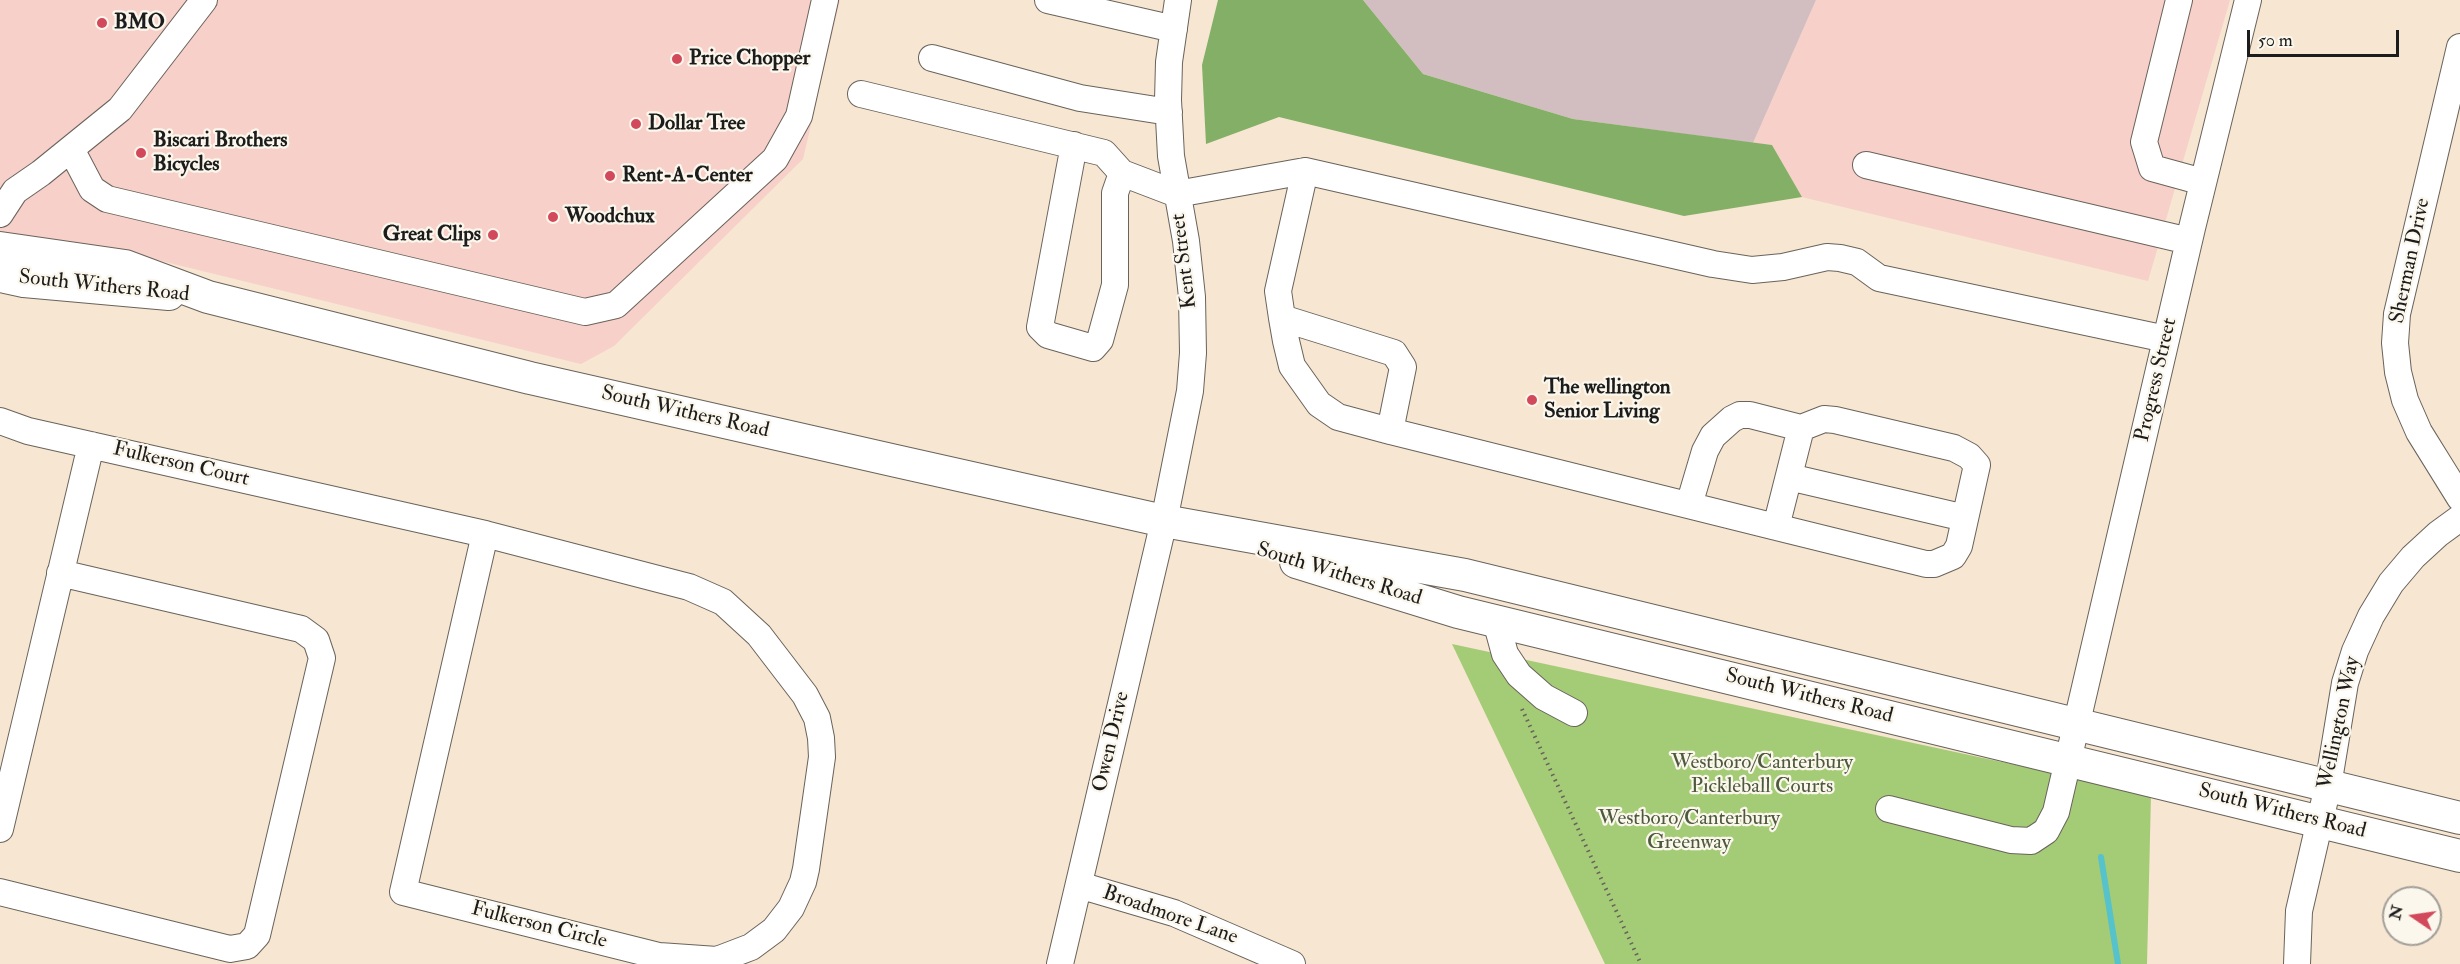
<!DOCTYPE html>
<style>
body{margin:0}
#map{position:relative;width:2460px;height:964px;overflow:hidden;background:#f7e6d1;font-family:"IM FELL Double Pica",serif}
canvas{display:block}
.north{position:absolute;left:2382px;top:886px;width:60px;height:60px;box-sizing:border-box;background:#fbf7ec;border:2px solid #a29f99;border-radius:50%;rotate:283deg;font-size:16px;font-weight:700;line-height:24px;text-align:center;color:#1c1c1c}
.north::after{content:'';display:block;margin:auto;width:21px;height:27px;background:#d1495b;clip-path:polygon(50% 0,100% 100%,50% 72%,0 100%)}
.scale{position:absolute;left:2247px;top:30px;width:152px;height:27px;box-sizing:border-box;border:3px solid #1c1c1c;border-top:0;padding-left:8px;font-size:18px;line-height:21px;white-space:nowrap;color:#1c1c1c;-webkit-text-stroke:4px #fbf7ec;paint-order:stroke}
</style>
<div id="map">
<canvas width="2460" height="964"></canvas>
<div class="north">N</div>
<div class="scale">50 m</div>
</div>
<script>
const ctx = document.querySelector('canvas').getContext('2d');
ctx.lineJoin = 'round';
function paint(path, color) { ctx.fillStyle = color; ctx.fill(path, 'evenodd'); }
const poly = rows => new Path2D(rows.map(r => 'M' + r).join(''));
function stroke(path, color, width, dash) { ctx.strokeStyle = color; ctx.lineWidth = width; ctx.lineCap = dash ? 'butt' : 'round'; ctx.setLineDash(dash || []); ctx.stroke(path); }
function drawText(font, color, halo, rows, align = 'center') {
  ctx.font = font + ' "IM FELL Double Pica",serif'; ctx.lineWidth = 4.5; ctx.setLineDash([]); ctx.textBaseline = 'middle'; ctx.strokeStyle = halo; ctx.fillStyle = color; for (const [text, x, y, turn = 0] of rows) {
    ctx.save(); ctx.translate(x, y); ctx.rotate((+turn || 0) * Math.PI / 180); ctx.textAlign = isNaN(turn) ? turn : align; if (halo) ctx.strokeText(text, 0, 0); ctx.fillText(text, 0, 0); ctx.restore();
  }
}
const built = poly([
 [0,0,840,0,803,159,614,346,581,364,129,253,0,232],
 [1816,0,2230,0,2148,281,1802,197,1772,145,1753,143]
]);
const industrial = poly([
 [1363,0,1816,0,1753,143,1573,119,1423,74]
]);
const green = poly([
 [1452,644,2151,794,2147,964,1605,964]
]);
const forest = poly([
 [1218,0,1363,0,1423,74,1573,119,1772,145,1802,197,1684,216,1279,117,1206,144,1202,65]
]);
const stream = poly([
 [2101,857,2118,964]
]);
const path = poly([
 [1522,709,1641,964]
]);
const minor = poly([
 [1048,0,1174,29],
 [2179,0,2144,142,2152,168,2203,182],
 [2460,47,2397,314,2395,343,2398,372,2405,400,2419,432,2460,498],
 [932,58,1080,98,1169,112],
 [861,94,1104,153,1122,173,1177,194,1305,171,1713,264,1752,270,1783,267,1827,257,1840,258,1857,262,1879,278,2166,339],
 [1074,145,1040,327,1048,335,1093,348,1100,340,1115,285,1115,193,1122,173],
 [71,149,92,189,107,199,585,312,616,305,775,159,799,116,825,0],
 [1866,165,2189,241],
 [0,214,15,191,41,173,120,109,204,0],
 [1282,318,1394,353,1403,367,1390,431,1338,417,1319,404,1292,366,1286,341,1282,318,1278,291,1305,171],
 [0,421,28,431,485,534],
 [1390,431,1776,527,1926,564,1934,564,1953,556,1959,546,1977,465,1969,456,1954,448,1835,420,1824,419,1801,428,1750,415,1740,415,1732,419,1713,436,1705,451,1689,505],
 [1789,477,1965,518],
 [1776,527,1801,428],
 [485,534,689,587,723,602,759,635,805,695,817,718,821,738,822,757,806,869,803,882,791,908,774,930,751,947,717,960,659,956,403,892,485,534],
 [1496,621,1505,654,1519,675,1544,697,1574,713],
 [1889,809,2011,840,2031,841,2046,831,2056,812,2192,228,2248,0],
 [0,829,91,445],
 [1079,885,1174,913,1292,964],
 [0,892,230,949,247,946,257,935,322,658,316,640,301,629,60,573],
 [1060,964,1164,521,1190,391,1193,353,1192,297,1186,241,1171,156,1168,100,1169,62,1178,0],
 [2297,964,2299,911,2328,786,2345,683,2355,651,2371,616,2391,583,2413,557,2438,534,2460,518]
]);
const major = poly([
 [0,248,125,266,208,297,530,378,896,461,1164,521,1465,575,2460,818],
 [0,276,24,281,169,294],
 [1296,562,1458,612,2460,856]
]);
const markers = [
 [102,23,6,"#d1495b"],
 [677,59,6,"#d1495b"],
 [636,124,6,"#d1495b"],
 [141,153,6,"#d1495b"],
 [610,176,6,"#d1495b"],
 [553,217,6,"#d1495b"],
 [493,235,6,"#d1495b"],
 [1532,400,6,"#d1495b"]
];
const poiNames = [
 ["BMO",114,23],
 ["Price Chopper",689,59],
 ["Dollar Tree",648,124],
 ["Biscari Brothers",153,141],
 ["Bicycles",153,165],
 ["Rent-A-Center",622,176],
 ["Woodchux",565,217],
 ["Great Clips",481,235,"right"],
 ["The wellington",1544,388],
 ["Senior Living",1544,412]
];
const streetNames = [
 ["Kent Street",1185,261,-97],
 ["Sherman Drive",2411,261,-78],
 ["South Withers Road",104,287,6],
 ["Progress Street",2157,380,-77],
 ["South Withers Road",685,413,13],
 ["Fulkerson Court",181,465,13],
 ["South Withers Road",1339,575,17],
 ["South Withers Road",1809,697,14],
 ["Wellington Way",2340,723,-78],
 ["Owen Drive",1112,742,-77],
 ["South Withers Road",2282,812,14],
 ["Broadmore Lane",1170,916,19],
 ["Fulkerson Circle",539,926,14]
];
const parkNames = [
 ["Westboro/Canterbury",1762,763],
 ["Pickleball Courts",1762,787],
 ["Westboro/Canterbury",1689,819],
 ["Greenway",1689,843]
];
paint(built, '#f7d0c9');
paint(industrial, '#d2bec1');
paint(green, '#a4cb76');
paint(forest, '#83af67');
stroke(stream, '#55c2cc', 6);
stroke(minor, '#69635b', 28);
stroke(major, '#69635b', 34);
stroke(path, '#69635b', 4, [1.5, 4.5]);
stroke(minor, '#fff', 26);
stroke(major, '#fff', 32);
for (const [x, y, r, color] of markers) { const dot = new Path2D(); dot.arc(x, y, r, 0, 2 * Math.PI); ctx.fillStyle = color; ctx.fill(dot); stroke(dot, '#fbf7ec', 2); }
drawText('bold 21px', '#1c1c1c', '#fbf7ec', poiNames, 'left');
drawText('21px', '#1c1c1c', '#fbf7ec', streetNames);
drawText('21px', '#4c593c', '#fbf7ec', parkNames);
</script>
